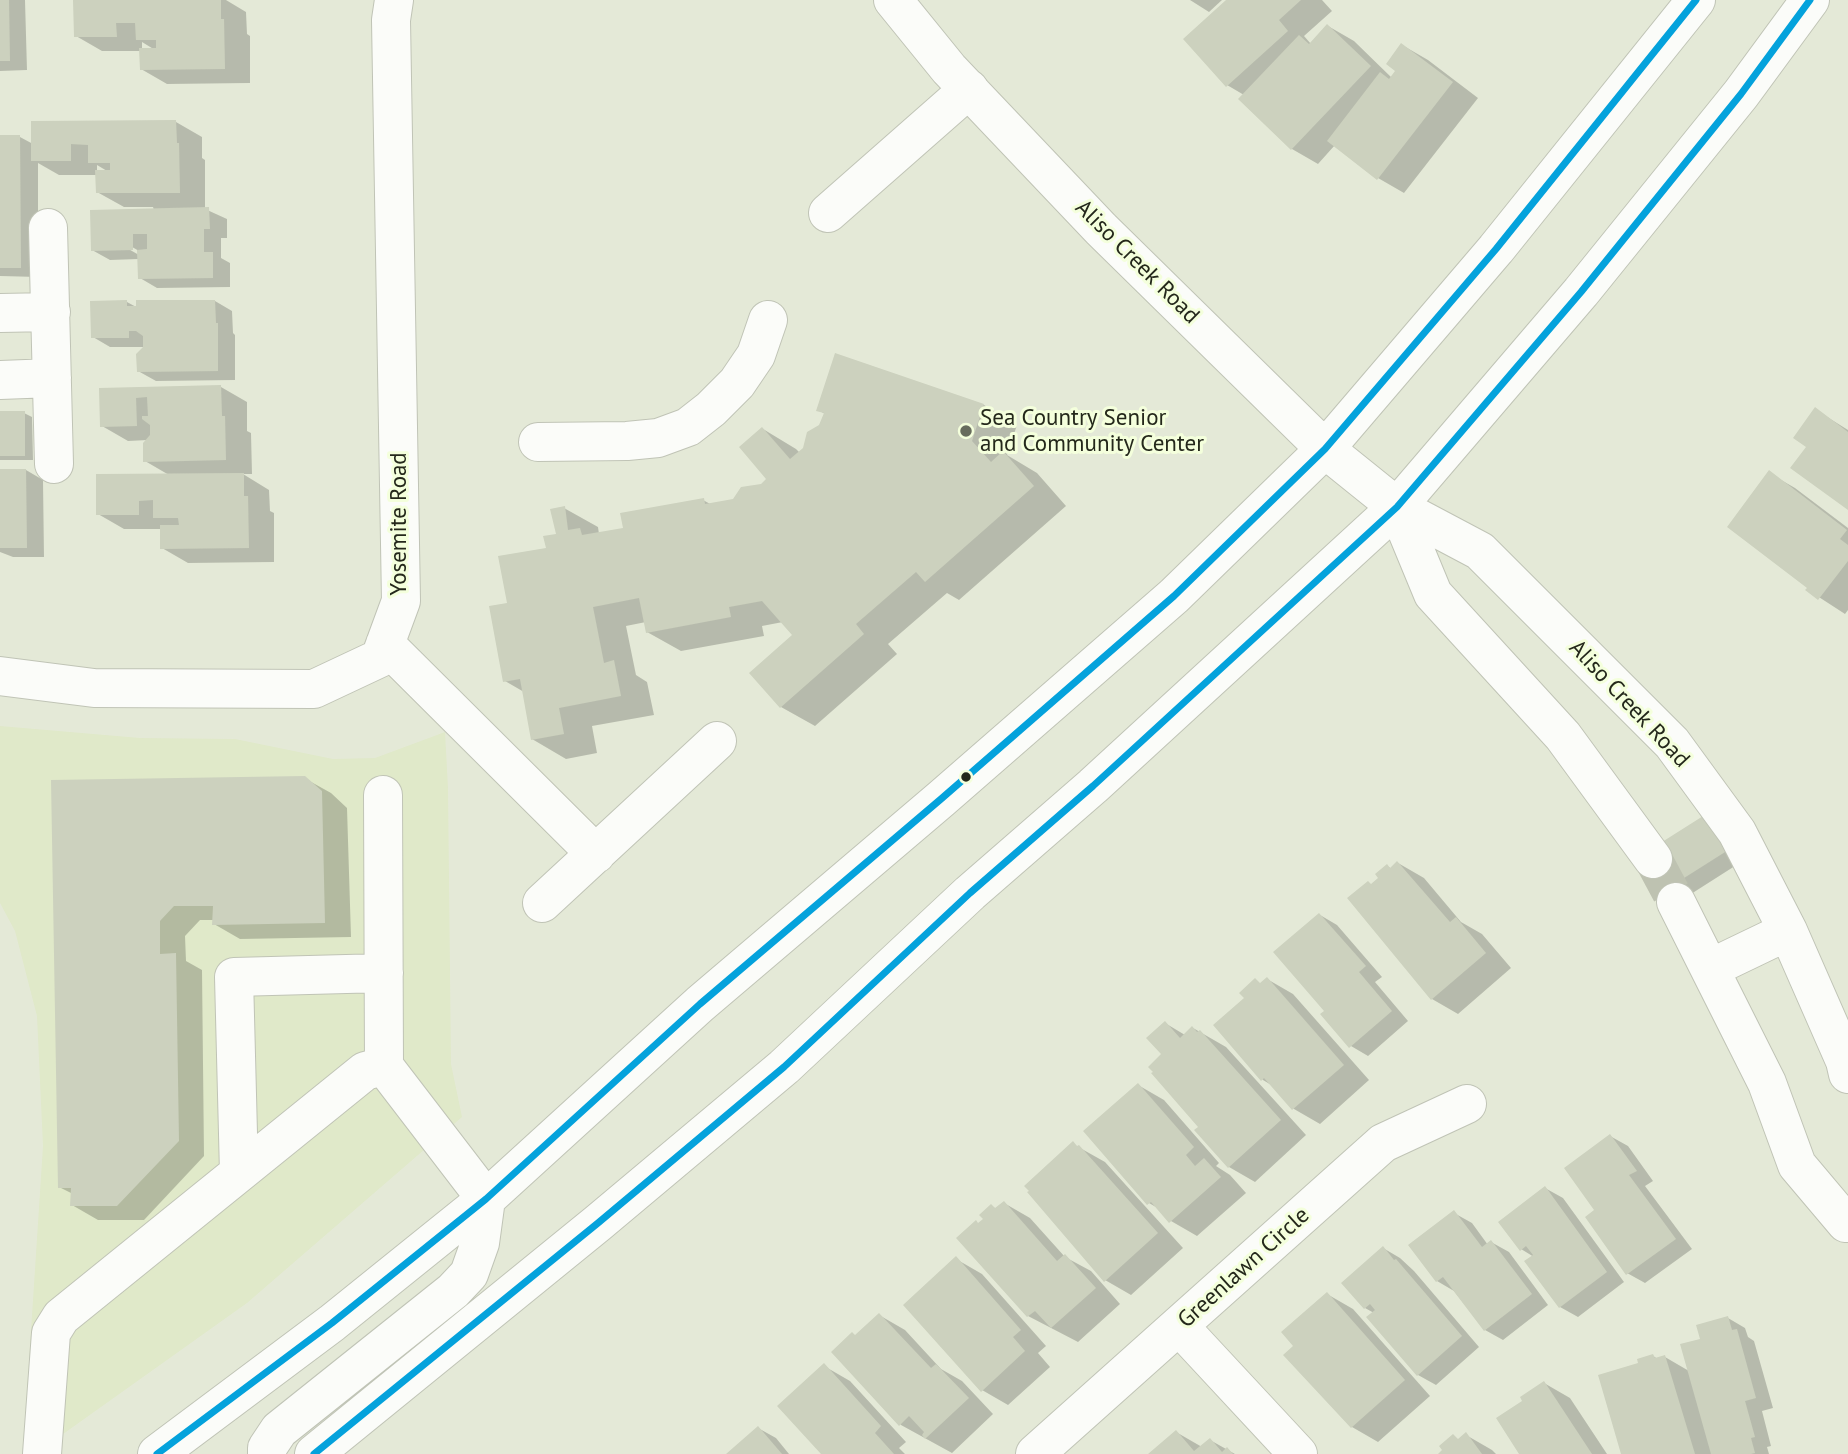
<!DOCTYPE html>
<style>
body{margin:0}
canvas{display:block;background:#e4e9d7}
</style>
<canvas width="1848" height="1454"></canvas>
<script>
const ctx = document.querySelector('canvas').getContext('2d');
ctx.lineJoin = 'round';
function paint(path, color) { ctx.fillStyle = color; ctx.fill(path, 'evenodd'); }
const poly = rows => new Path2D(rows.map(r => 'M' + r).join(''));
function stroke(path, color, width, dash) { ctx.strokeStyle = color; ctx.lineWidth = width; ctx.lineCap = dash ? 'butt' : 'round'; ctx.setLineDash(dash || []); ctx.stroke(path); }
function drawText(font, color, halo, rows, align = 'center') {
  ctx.font = font + ' "PT Sans",sans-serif'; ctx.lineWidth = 6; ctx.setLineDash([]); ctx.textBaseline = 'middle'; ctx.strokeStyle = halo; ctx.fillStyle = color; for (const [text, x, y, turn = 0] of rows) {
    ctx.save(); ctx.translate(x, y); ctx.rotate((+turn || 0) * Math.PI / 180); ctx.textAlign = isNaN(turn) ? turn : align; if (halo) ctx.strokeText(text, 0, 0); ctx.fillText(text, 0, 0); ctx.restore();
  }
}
const built = poly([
 [0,726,140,738,235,739,333,759,375,758,445,732,448,788,451,1064,462,1117,247,1303,35,1454,23,1454,43,1146,37,1016,15,931,0,903]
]);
const shadow = poly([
 [0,0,25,0,27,70,0,71],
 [75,0,226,0,246,12,247,34,250,36,250,83,167,84,141,69,141,51,102,51,76,36],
 [142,42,155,50,142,49],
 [1190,0,1222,0,1209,12],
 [1228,0,1322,0,1332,11,1304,36,1311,44,1328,26,1354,41,1392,78,1398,71,1402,45,1428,60,1478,98,1404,193,1378,178,1335,145,1318,164,1292,149,1244,95,1227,85],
 [176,122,202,137,202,158,205,160,205,209,227,219,227,238,221,238,221,258,230,263,230,287,157,288,140,278,139,259,110,260,92,250,154,210,153,207,124,207,97,192,97,175,59,175,38,163,38,277,0,276,0,137,20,137,33,144],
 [97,165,107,171,97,172],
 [127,244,139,251,139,255,125,247],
 [215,301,232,311,233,333,235,335,235,380,156,381,138,371,146,347,110,347,93,337,127,302,138,308],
 [221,387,247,402,247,431,251,433,252,474,243,474,269,490,270,511,274,513,274,562,188,563,162,548,161,529,124,529,98,514,169,475,145,461,148,440,128,441,102,426,101,389],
 [984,405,1017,425,1007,455,1037,473,1066,506,959,600,947,593,888,644,897,654,815,726,781,707,794,635,783,622,762,626,764,636,681,651,647,632,646,622,626,626,636,675,647,682,654,715,592,726,597,753,566,759,532,739,524,692,505,681,509,604,558,535,564,508,598,527,599,534,625,530,703,500,712,505,734,501,762,486,768,480,763,429,796,449,800,453,821,427,825,414,818,410],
 [1816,410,1848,430,1848,508],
 [0,413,24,413,32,417,33,460,0,460],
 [0,470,26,470,43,480,44,557,13,557,0,552],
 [1769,473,1795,488,1848,528,1848,610,1845,614,1808,590],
 [304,778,331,793,347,808,351,937,240,939,214,924,214,920,200,920,185,936,186,961,202,970,204,1156,144,1220,98,1220,72,1205,73,1194,59,1187,52,782],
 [1711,813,1749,857,1691,894,1674,884],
 [1398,863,1424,878,1461,922,1482,934,1511,968,1458,1014,1432,999,1372,885,1381,878,1387,866,1392,869],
 [1320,915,1337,925,1382,977,1375,982,1408,1021,1368,1056,1351,1046,1327,1011],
 [1267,979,1293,994,1369,1080,1320,1124,1294,1109,1273,1086,1263,1080,1215,1025],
 [1165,1023,1185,1035,1193,1028,1226,1047,1306,1135,1255,1182,1229,1167,1201,1127,1164,1054],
 [1138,1085,1164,1100,1219,1163,1216,1166,1230,1175,1246,1193,1197,1236,1171,1221,1161,1210,1149,1203],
 [1610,1136,1628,1146,1653,1181,1645,1186,1692,1249,1645,1283,1627,1273,1596,1211],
 [1073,1144,1105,1162,1183,1248,1131,1295,1105,1280],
 [1545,1188,1563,1198,1624,1282,1578,1317,1560,1307,1534,1257,1521,1249],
 [1004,1203,1030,1218,1065,1257,1091,1271,1120,1304,1078,1342,1028,1316,980,1224,992,1206,996,1209],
 [1454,1213,1472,1223,1488,1245,1491,1242,1509,1252,1548,1305,1503,1340,1485,1330,1454,1291,1437,1281],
 [1383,1248,1400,1258,1414,1271,1479,1347,1436,1385,1418,1375,1369,1317,1374,1313,1365,1308],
 [956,1259,982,1274,1046,1346,1038,1353,1050,1367,1008,1405,982,1390],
 [1327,1294,1353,1309,1430,1396,1378,1442,1352,1427,1286,1355,1296,1346],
 [879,1315,905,1330,941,1369,962,1381,993,1414,952,1453,901,1425,833,1352,856,1336],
 [1728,1318,1745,1328,1748,1337,1754,1341,1773,1408,1762,1411,1771,1446,1767,1447,1769,1454,1623,1454,1640,1364,1653,1356,1658,1359,1665,1357,1689,1371,1702,1340],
 [824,1366,850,1381,906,1442,899,1448,905,1454,823,1454],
 [1544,1383,1570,1398,1607,1454,1521,1454,1524,1402],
 [758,1428,776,1438,789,1454,729,1454],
 [1176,1432,1202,1447,1210,1440,1235,1454,1151,1454],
 [1466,1435,1492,1450,1496,1454,1440,1454]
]);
const building = poly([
 [0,0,9,0,10,61,0,61],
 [73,0,221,0,221,19,224,19,225,69,140,70,139,48,156,48,156,40,136,40,135,23,116,23,117,37,74,37],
 [1226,0,1301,0,1279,20,1288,31,1226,87,1183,39],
 [1327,24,1371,66,1291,150,1238,99,1299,35,1309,44],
 [1401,43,1453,82,1377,180,1327,141,1380,72,1389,79,1395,71,1386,64],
 [176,120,177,143,179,143,180,193,96,193,95,170,110,170,110,163,88,163,88,145,71,144,71,161,31,161,31,121],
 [0,135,20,135,21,268,0,268],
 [209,207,210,229,204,229,204,252,213,252,213,278,138,279,137,250,147,249,147,234,133,234,133,250,91,251,90,210],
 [127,300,127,306,136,306,136,300,215,300,216,323,218,323,218,371,137,372,136,354,143,347,143,336,136,331,129,331,129,338,91,338,90,301],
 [835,353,984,404,972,441,991,462,1003,451,1034,486,925,582,916,572,856,624,864,634,780,708,749,673,792,635,762,601,729,607,731,617,646,633,639,598,593,607,604,663,614,660,621,696,559,708,564,734,531,740,520,679,503,682,489,606,507,603,498,556,546,548,543,536,556,534,550,509,565,506,568,530,580,528,582,535,623,528,620,513,704,498,705,504,733,499,741,487,761,484,766,479,739,447,762,427,790,459,803,448,807,432,819,425,824,413,816,411],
 [221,385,222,416,225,416,226,460,143,462,143,443,150,435,150,425,142,419,142,416,148,416,147,397,136,398,137,426,100,427,99,388],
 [1815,407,1848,432,1848,510,1790,468,1806,447,1793,438],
 [0,411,25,411,25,456,0,456],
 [0,469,26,469,27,548,0,548],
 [1769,470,1847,530,1840,539,1848,545,1848,561,1818,600,1805,590,1807,588,1727,527],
 [244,473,244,496,248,496,249,548,160,549,160,525,179,525,178,518,153,518,153,500,139,501,139,515,96,515,96,474],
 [305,776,322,791,325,923,212,925,213,906,174,906,160,921,160,954,176,953,179,1141,117,1206,70,1206,71,1188,58,1188,51,780],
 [1711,811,1733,847,1673,885,1651,849],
 [1397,861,1450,922,1456,917,1486,953,1431,1000,1347,898,1368,881,1371,884,1378,878,1375,874,1387,864,1390,868],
 [1319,913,1366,966,1359,972,1392,1011,1349,1048,1320,1014,1324,1011,1273,952],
 [1267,977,1344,1065,1292,1110,1264,1078,1261,1081,1213,1025,1244,998,1239,993,1255,978,1260,983],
 [1165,1021,1180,1038,1192,1026,1197,1032,1200,1030,1281,1120,1228,1168,1194,1130,1198,1127,1151,1073,1153,1072,1148,1067,1161,1054,1146,1038],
 [1138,1083,1194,1147,1186,1155,1195,1166,1204,1158,1221,1177,1169,1223,1151,1202,1147,1205,1083,1131],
 [1610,1134,1637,1171,1629,1175,1676,1239,1626,1275,1585,1217,1594,1210,1564,1168],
 [1073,1141,1077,1146,1079,1145,1158,1233,1104,1282,1027,1192,1029,1191,1024,1186],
 [1545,1186,1607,1272,1559,1308,1524,1261,1533,1255,1526,1246,1520,1251,1498,1222],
 [1004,1201,1057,1261,1065,1254,1096,1288,1051,1328,1035,1311,1027,1317,956,1238,976,1220,978,1223,983,1219,979,1215,991,1204,995,1208],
 [1454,1210,1482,1247,1491,1240,1532,1294,1484,1331,1443,1277,1436,1282,1408,1245],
 [1383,1246,1394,1260,1396,1259,1462,1336,1417,1376,1366,1317,1375,1310,1370,1304,1364,1309,1341,1283],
 [956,1256,1021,1330,1013,1337,1025,1351,981,1392,903,1305],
 [1327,1292,1405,1380,1351,1428,1283,1355,1293,1346,1281,1332],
 [879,1313,931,1368,936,1364,969,1398,925,1439,922,1435,924,1432,909,1416,899,1426,831,1352,852,1332,855,1335],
 [1728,1316,1732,1330,1737,1329,1756,1398,1745,1401,1755,1437,1751,1438,1755,1453,1751,1454,1711,1454,1680,1344,1700,1339,1696,1325],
 [1653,1354,1655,1358,1665,1355,1695,1454,1621,1454,1598,1375,1638,1363,1637,1359],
 [824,1363,881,1426,875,1433,894,1454,821,1454,777,1406],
 [1544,1381,1592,1454,1519,1454,1496,1418,1522,1401,1520,1397],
 [758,1426,782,1454,726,1454],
 [1176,1430,1194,1451,1210,1438,1222,1452,1227,1447,1233,1454,1148,1454],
 [1466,1432,1482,1454,1438,1454,1442,1450,1439,1446,1453,1434,1458,1439]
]);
const minorTunnel = poly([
 [1653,859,1676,902]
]);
const minor = poly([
 [828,213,969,89],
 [48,228,54,464],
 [0,313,51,312],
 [0,380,52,378],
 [538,442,627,441,658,438,688,427,711,409,737,383,756,355,768,320],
 [1397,507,1480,551,1672,743,1737,832,1788,931,1845,1061,1848,1074],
 [1397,507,1433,594,1563,736,1653,859],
 [385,644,596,854],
 [0,676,94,688,314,689,380,658,401,601,391,20,394,0],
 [383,795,384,1066],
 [1676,902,1767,1083,1797,1165,1846,1223],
 [542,903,717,741],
 [1711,968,1788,931],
 [239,1173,234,977,384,973],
 [1179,1326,1298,1454],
 [42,1454,51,1333,61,1317,365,1071,384,1066,486,1199],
 [1035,1454,1383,1143,1467,1104]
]);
const major = poly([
 [893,0,949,69,1101,229,1325,449,1397,507],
 [157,1454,332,1323,486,1199,700,1004,941,799,1174,596,1325,449,1496,249,1696,0],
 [267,1454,267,1448,279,1430,453,1291,469,1274,480,1243,486,1199],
 [314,1454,598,1223,784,1067,970,893,1093,786,1397,507,1581,292,1741,94,1810,0]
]);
const bus1 = poly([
 [157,1454,332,1323,486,1199,700,1004,941,799,1174,596,1325,449,1496,249,1696,0],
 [314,1454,598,1223,784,1067,970,893,1093,786,1397,507,1581,292,1741,94,1810,0]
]);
const markers = [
 [966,431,7,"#676c5d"],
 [966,777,6,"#24281b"]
];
const streetNames = [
 ["Aliso Creek Road",1137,262,45],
 ["Yosemite Road",399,524,-90],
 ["Aliso Creek Road",1629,704,47],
 ["Greenlawn Circle",1244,1268,-42]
];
const poiNames = [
 ["Sea Country Senior",980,418],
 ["and Community Center",980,444]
];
paint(built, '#e0e9c9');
paint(shadow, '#0003');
paint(building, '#ccd1be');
stroke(minorTunnel, '#bec2b1', 38, [38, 19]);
stroke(minor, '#c0c4b6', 40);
stroke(major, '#c0c4b6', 40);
stroke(minor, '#fbfcf9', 38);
stroke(major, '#fbfcf9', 38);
stroke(bus1, '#04a2dc', 7);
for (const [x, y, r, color] of markers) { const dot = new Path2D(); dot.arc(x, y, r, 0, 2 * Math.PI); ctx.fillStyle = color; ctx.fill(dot); stroke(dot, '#f4ffdc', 2.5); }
drawText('23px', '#24281b', '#f4ffdc', streetNames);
drawText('23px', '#24281b', '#f4ffdc', poiNames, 'left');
</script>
